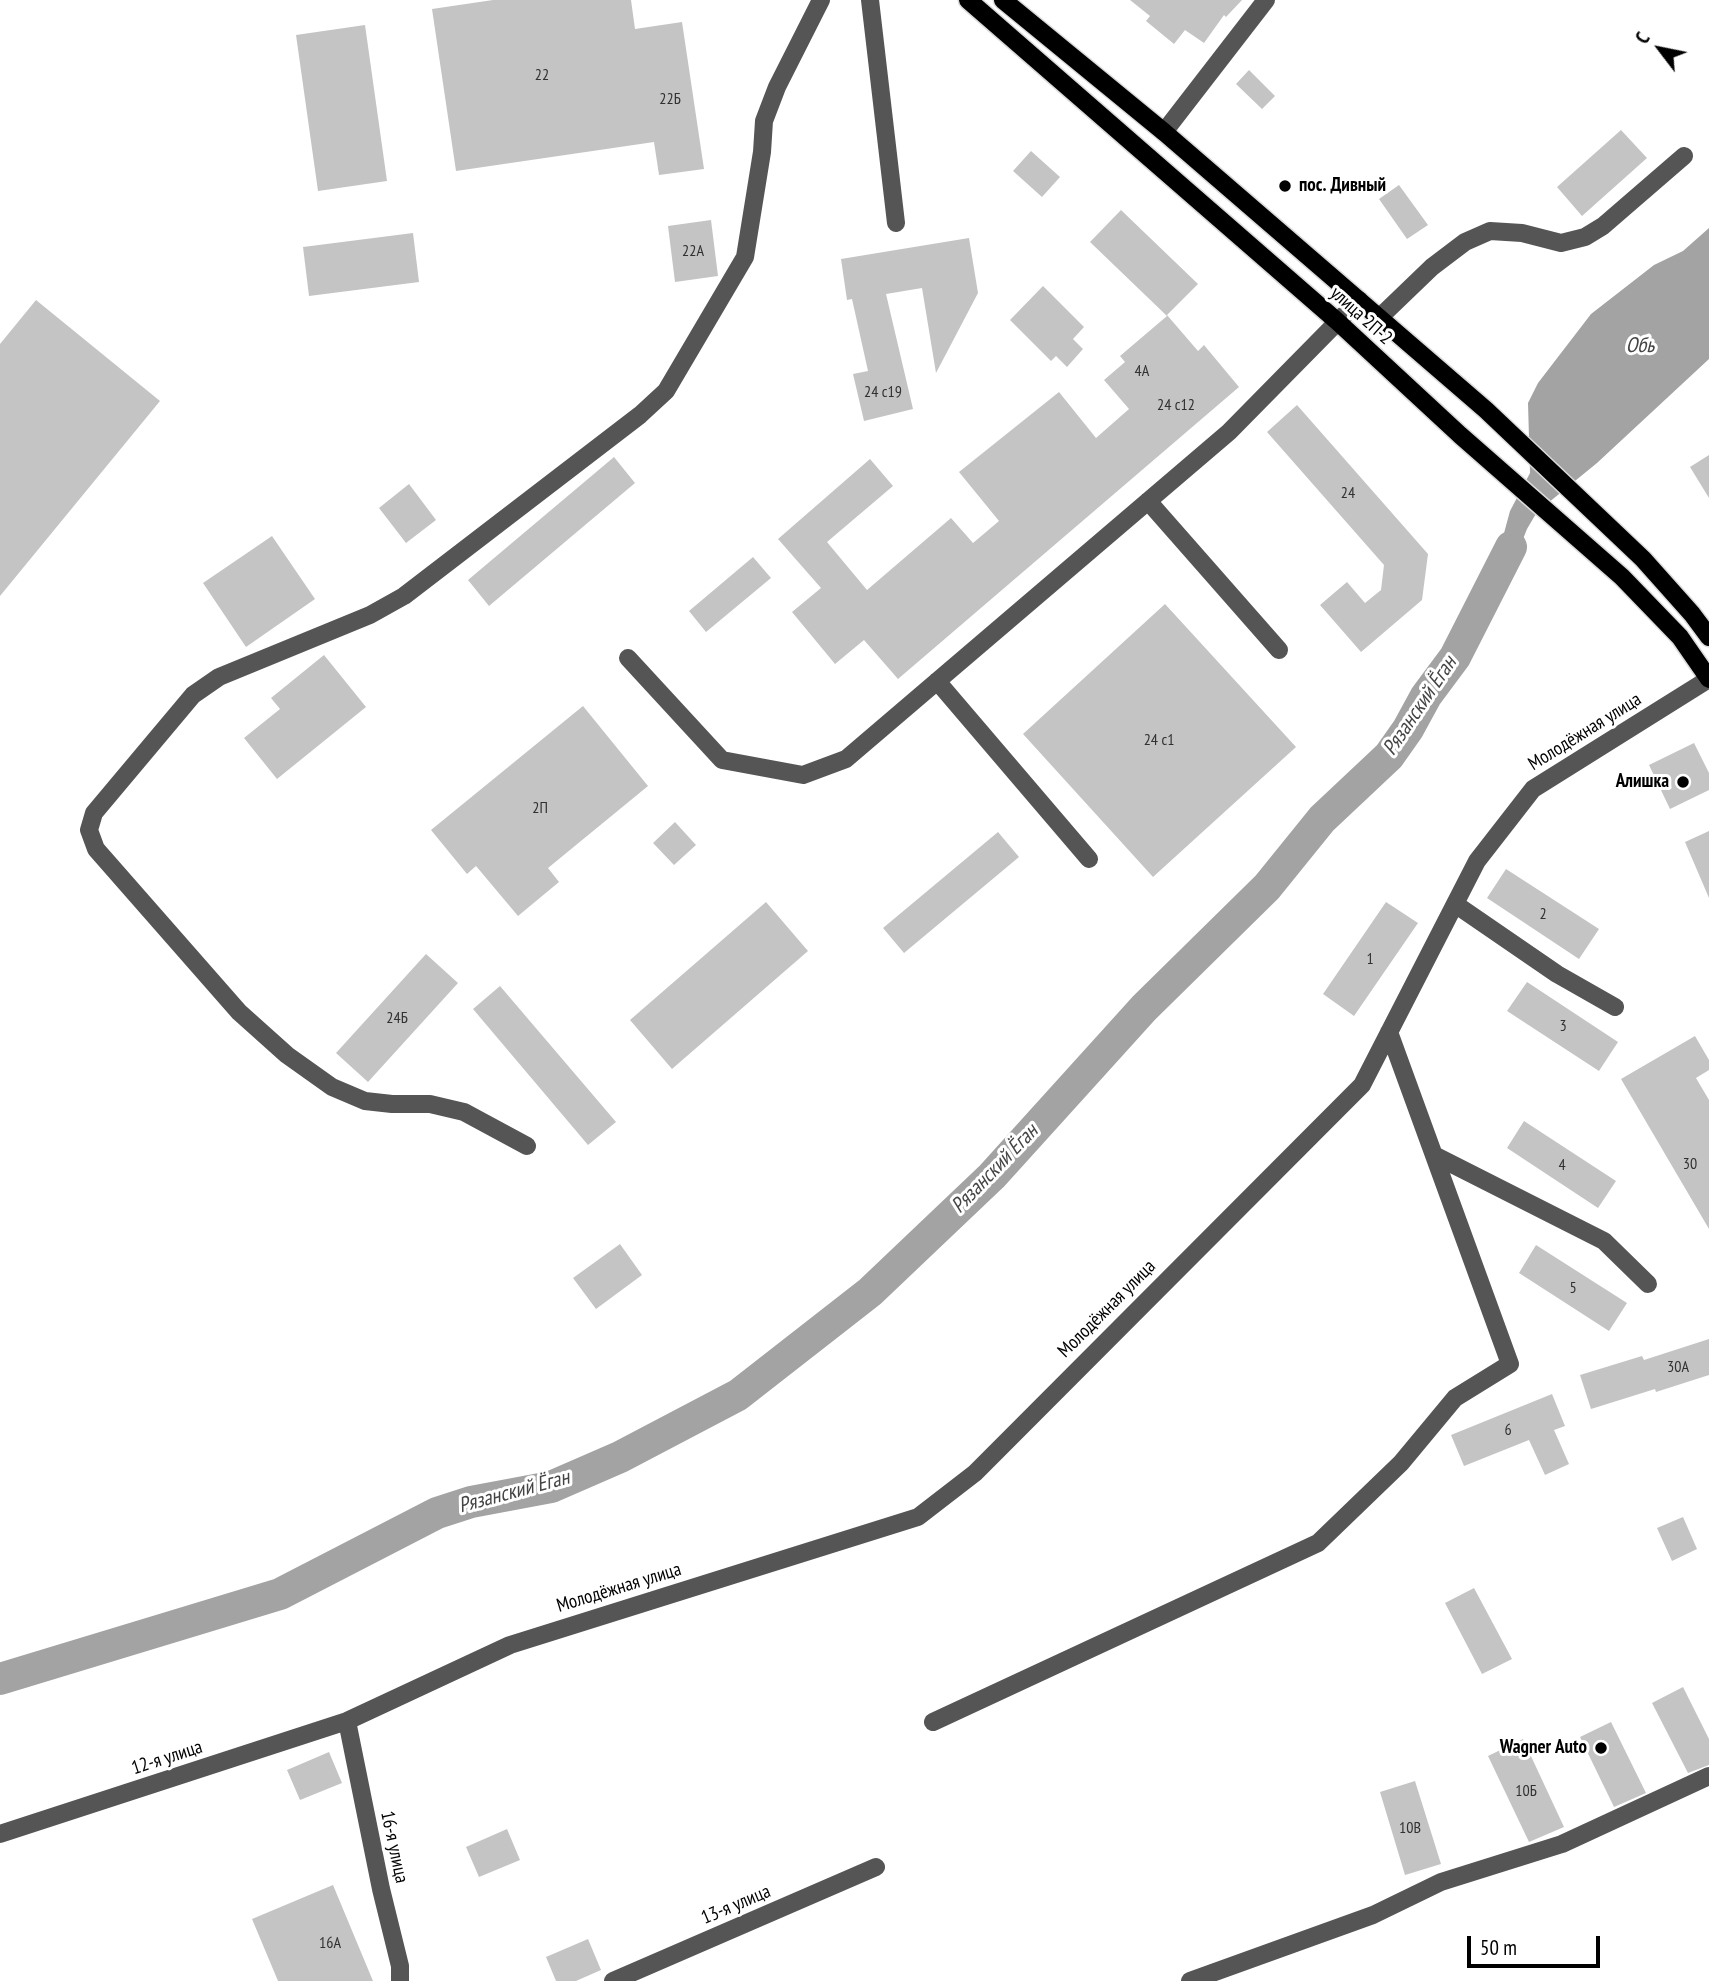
<!DOCTYPE html>
<meta charset="utf-8">
<style>
body{margin:0}
#map{position:relative;width:1709px;height:1981px;overflow:hidden;background:#fff;font-family:"PT Sans Narrow",sans-serif}
canvas{display:block}
.north{position:absolute;left:1625px;top:14px;width:70px;height:70px;-webkit-text-stroke:5px #fff;paint-order:stroke;rotate:302deg;font-size:19px;font-weight:700;line-height:28px;text-align:center;color:#000}
.north::after{content:'';display:block;margin:auto;width:24px;height:32px;background:#000;clip-path:polygon(50% 0,100% 100%,50% 72%,0 100%)}
.scale{position:absolute;left:1467px;top:1936px;width:133px;height:32px;box-sizing:border-box;border:4px solid #000;border-top:0;padding-left:9px;font-size:21px;line-height:24px;white-space:nowrap;color:#000;-webkit-text-stroke:5px #fff;paint-order:stroke}
</style>
<div id="map">
<canvas width="1709" height="1981"></canvas>
<div class="north">С</div>
<div class="scale">50 m</div>
</div>
<script>
const ctx = document.querySelector('canvas').getContext('2d');
ctx.lineJoin = 'round';
function paint(path, color) { ctx.fillStyle = color; ctx.fill(path, 'evenodd'); }
const poly = rows => new Path2D(rows.map(r => 'M' + r).join(''));
function stroke(path, color, width, dash) { ctx.strokeStyle = color; ctx.lineWidth = width; ctx.lineCap = dash ? 'butt' : 'round'; ctx.setLineDash(dash || []); ctx.stroke(path); }
function drawText(font, color, halo, rows, align = 'center') {
  ctx.font = font + ' "PT Sans Narrow",sans-serif'; ctx.lineWidth = 6; ctx.setLineDash([]); ctx.textBaseline = 'middle'; ctx.strokeStyle = halo; ctx.fillStyle = color; for (const [text, x, y, turn = 0] of rows) {
    ctx.save(); ctx.translate(x, y); ctx.rotate((+turn || 0) * Math.PI / 180); ctx.textAlign = isNaN(turn) ? turn : align; if (halo) ctx.strokeText(text, 0, 0); ctx.fillText(text, 0, 0); ctx.restore();
  }
}
const water = poly([
 [1709,228,1709,359,1597,463,1537,512,1527,529,1503,589,1493,584,1485,576,1500,548,1510,511,1530,473,1528,403,1538,383,1591,314,1654,265,1683,251]
]);
const river = poly([
 [0,1679,280,1594,437,1513,471,1502,551,1487,620,1457,738,1395,870,1292,992,1176,1144,1008,1267,887,1322,819,1389,756,1408,729,1426,696,1455,657,1511,547]
]);
const building = poly([
 [493,0,631,0,635,29,682,22,704,169,659,175,654,142,456,171,432,9],
 [1130,0,1242,0,1226,17,1224,15,1204,43,1185,30,1174,44,1146,21,1150,16],
 [365,25,387,181,318,191,296,35],
 [1249,70,1275,96,1262,109,1236,84],
 [1621,130,1647,158,1582,216,1557,187],
 [1031,151,1060,177,1042,197,1013,171],
 [1399,185,1428,225,1407,239,1379,199],
 [1121,210,1198,284,1167,315,1198,351,1204,345,1239,387,898,679,864,640,835,664,792,612,821,588,778,539,870,459,893,486,827,542,867,590,951,518,973,543,999,521,959,472,1059,392,1096,438,1129,409,1104,380,1125,362,1120,356,1167,316,1090,242],
 [711,220,718,276,675,282,668,226],
 [413,233,419,282,309,296,303,247],
 [969,238,978,293,936,373,922,288,886,294,913,409,864,421,853,374,868,371,852,299,847,300,841,259],
 [1043,286,1084,327,1073,339,1083,349,1067,367,1056,356,1051,361,1010,320],
 [36,300,160,401,0,596,0,344],
 [1297,405,1428,554,1422,600,1361,652,1320,605,1347,582,1365,603,1381,590,1384,565,1267,432],
 [1709,455,1709,498,1690,467],
 [614,457,635,483,489,606,468,580],
 [409,484,436,520,406,543,379,508],
 [272,536,315,599,246,647,203,583],
 [753,557,771,578,706,632,689,611],
 [1165,604,1296,747,1153,877,1023,734],
 [324,655,366,707,277,779,244,738,280,709,271,698],
 [583,706,648,786,548,868,559,882,518,916,476,866,467,874,431,830],
 [1694,743,1709,773,1709,790,1670,809,1649,765],
 [675,822,696,845,674,865,653,843],
 [1709,831,1709,898,1685,842],
 [998,832,1019,857,904,953,883,928],
 [1506,869,1599,929,1579,959,1487,898],
 [766,902,808,951,672,1069,630,1020],
 [1386,902,1418,923,1354,1016,1323,994],
 [426,954,458,983,368,1082,336,1053],
 [1527,982,1618,1042,1599,1071,1507,1011],
 [500,986,616,1122,588,1145,473,1009],
 [1695,1036,1709,1060,1709,1070,1696,1078,1709,1100,1709,1229,1621,1079],
 [1524,1121,1616,1181,1598,1208,1507,1148],
 [620,1244,642,1275,596,1309,573,1278],
 [1536,1245,1627,1303,1609,1331,1519,1273],
 [1709,1339,1709,1375,1656,1392,1655,1389,1591,1409,1580,1375,1642,1356,1644,1360],
 [1552,1394,1565,1426,1554,1430,1569,1464,1545,1475,1529,1440,1464,1466,1451,1435],
 [1683,1517,1697,1549,1672,1561,1657,1528],
 [1474,1588,1512,1659,1482,1674,1445,1603],
 [1683,1687,1709,1739,1709,1765,1688,1773,1652,1703],
 [1611,1722,1646,1793,1614,1807,1580,1737],
 [1523,1739,1564,1827,1529,1842,1488,1756],
 [329,1752,342,1783,300,1800,287,1770],
 [1415,1781,1441,1864,1405,1875,1380,1792],
 [507,1829,520,1860,479,1877,466,1847],
 [333,1885,373,1981,278,1981,252,1919],
 [588,1939,601,1970,576,1981,556,1981,546,1957]
]);
const minor = poly([
 [870,0,896,223],
 [1164,132,1266,0],
 [1379,318,1432,267,1465,242,1490,231,1522,233,1561,243,1585,237,1603,226,1684,156],
 [1148,501,1279,650],
 [628,658,722,760,803,775,846,759,1229,432,1359,300],
 [937,681,1089,859],
 [1455,904,1557,974,1615,1007],
 [527,1146,464,1112,430,1104,392,1104,365,1101,332,1087,287,1055,239,1012,96,849,89,830,94,813,193,695,219,677,370,615,404,596,640,415,666,391,745,257,762,152,764,121,777,87,821,0],
 [1434,1155,1604,1241,1648,1284],
 [347,1721,381,1889,400,1966,400,1981],
 [933,1722,1318,1543,1401,1463,1455,1398,1510,1364,1389,1032],
 [0,1834,347,1721,510,1645,918,1517,975,1473,1362,1085,1477,861,1533,789,1709,679],
 [613,1981,876,1867],
 [1190,1981,1373,1915,1441,1882,1562,1844,1709,1776]
]);
const major = poly([
 [968,0,1338,322,1460,435,1622,577,1680,637,1709,679],
 [1003,0,1164,132,1486,410,1643,559,1692,614,1709,637]
]);
const markers = [
 [1285,186,7,"#000"],
 [1683,782,7,"#000"],
 [1601,1748,7,"#000"]
];
const numberNames = [
 ["22",542,75],
 ["22Б",670,99],
 ["22А",693,251],
 ["4А",1142,371],
 ["24 с19",883,392],
 ["24 с12",1176,405],
 ["24",1348,493],
 ["24 с1",1159,740],
 ["2П",540,808],
 ["2",1543,914],
 ["1",1370,959],
 ["24Б",397,1018],
 ["3",1563,1026],
 ["30",1690,1164],
 ["4",1562,1165],
 ["5",1573,1288],
 ["30А",1678,1367],
 ["6",1508,1430],
 ["10Б",1526,1791],
 ["10В",1410,1828],
 ["16А",330,1943]
];
const poiNames = [
 ["пос. Дивный",1299,186,"left"],
 ["Алишка",1669,782],
 ["Wagner Auto",1587,1748]
];
const streetNames = [
 ["улица 2П-2",1361,316,42],
 ["Молодёжная улица",1585,732,-32],
 ["Молодёжная улица",1107,1309,-45],
 ["Молодёжная улица",619,1588,-17],
 ["12-я улица",167,1758,-18],
 ["16-я улица",394,1847,78],
 ["13-я улица",736,1905,-23]
];
const waterNames = [
 ["Обь",1640,346],
 ["Рязанский Ёган",1420,706,-56],
 ["Рязанский Ёган",995,1169,-46],
 ["Рязанский Ёган",514,1492,-15]
];
paint(water, '#a3a3a3');
stroke(river, '#a3a3a3', 32);
paint(building, '#c4c4c4');
stroke(major, '#dbdbdb', 21);
stroke(minor, '#555', 18);
stroke(major, '#000', 18);
for (const [x, y, r, color] of markers) { const dot = new Path2D(); dot.arc(x, y, r, 0, 2 * Math.PI); ctx.fillStyle = color; ctx.fill(dot); stroke(dot, '#fff', 2.5); }
drawText('16px', '#313131', null, numberNames);
drawText('bold 19px', '#000', '#fff', poiNames, 'right');
drawText('19px', '#000', '#fff', streetNames);
drawText('italic 21px', '#444', '#fff', waterNames);
</script>
